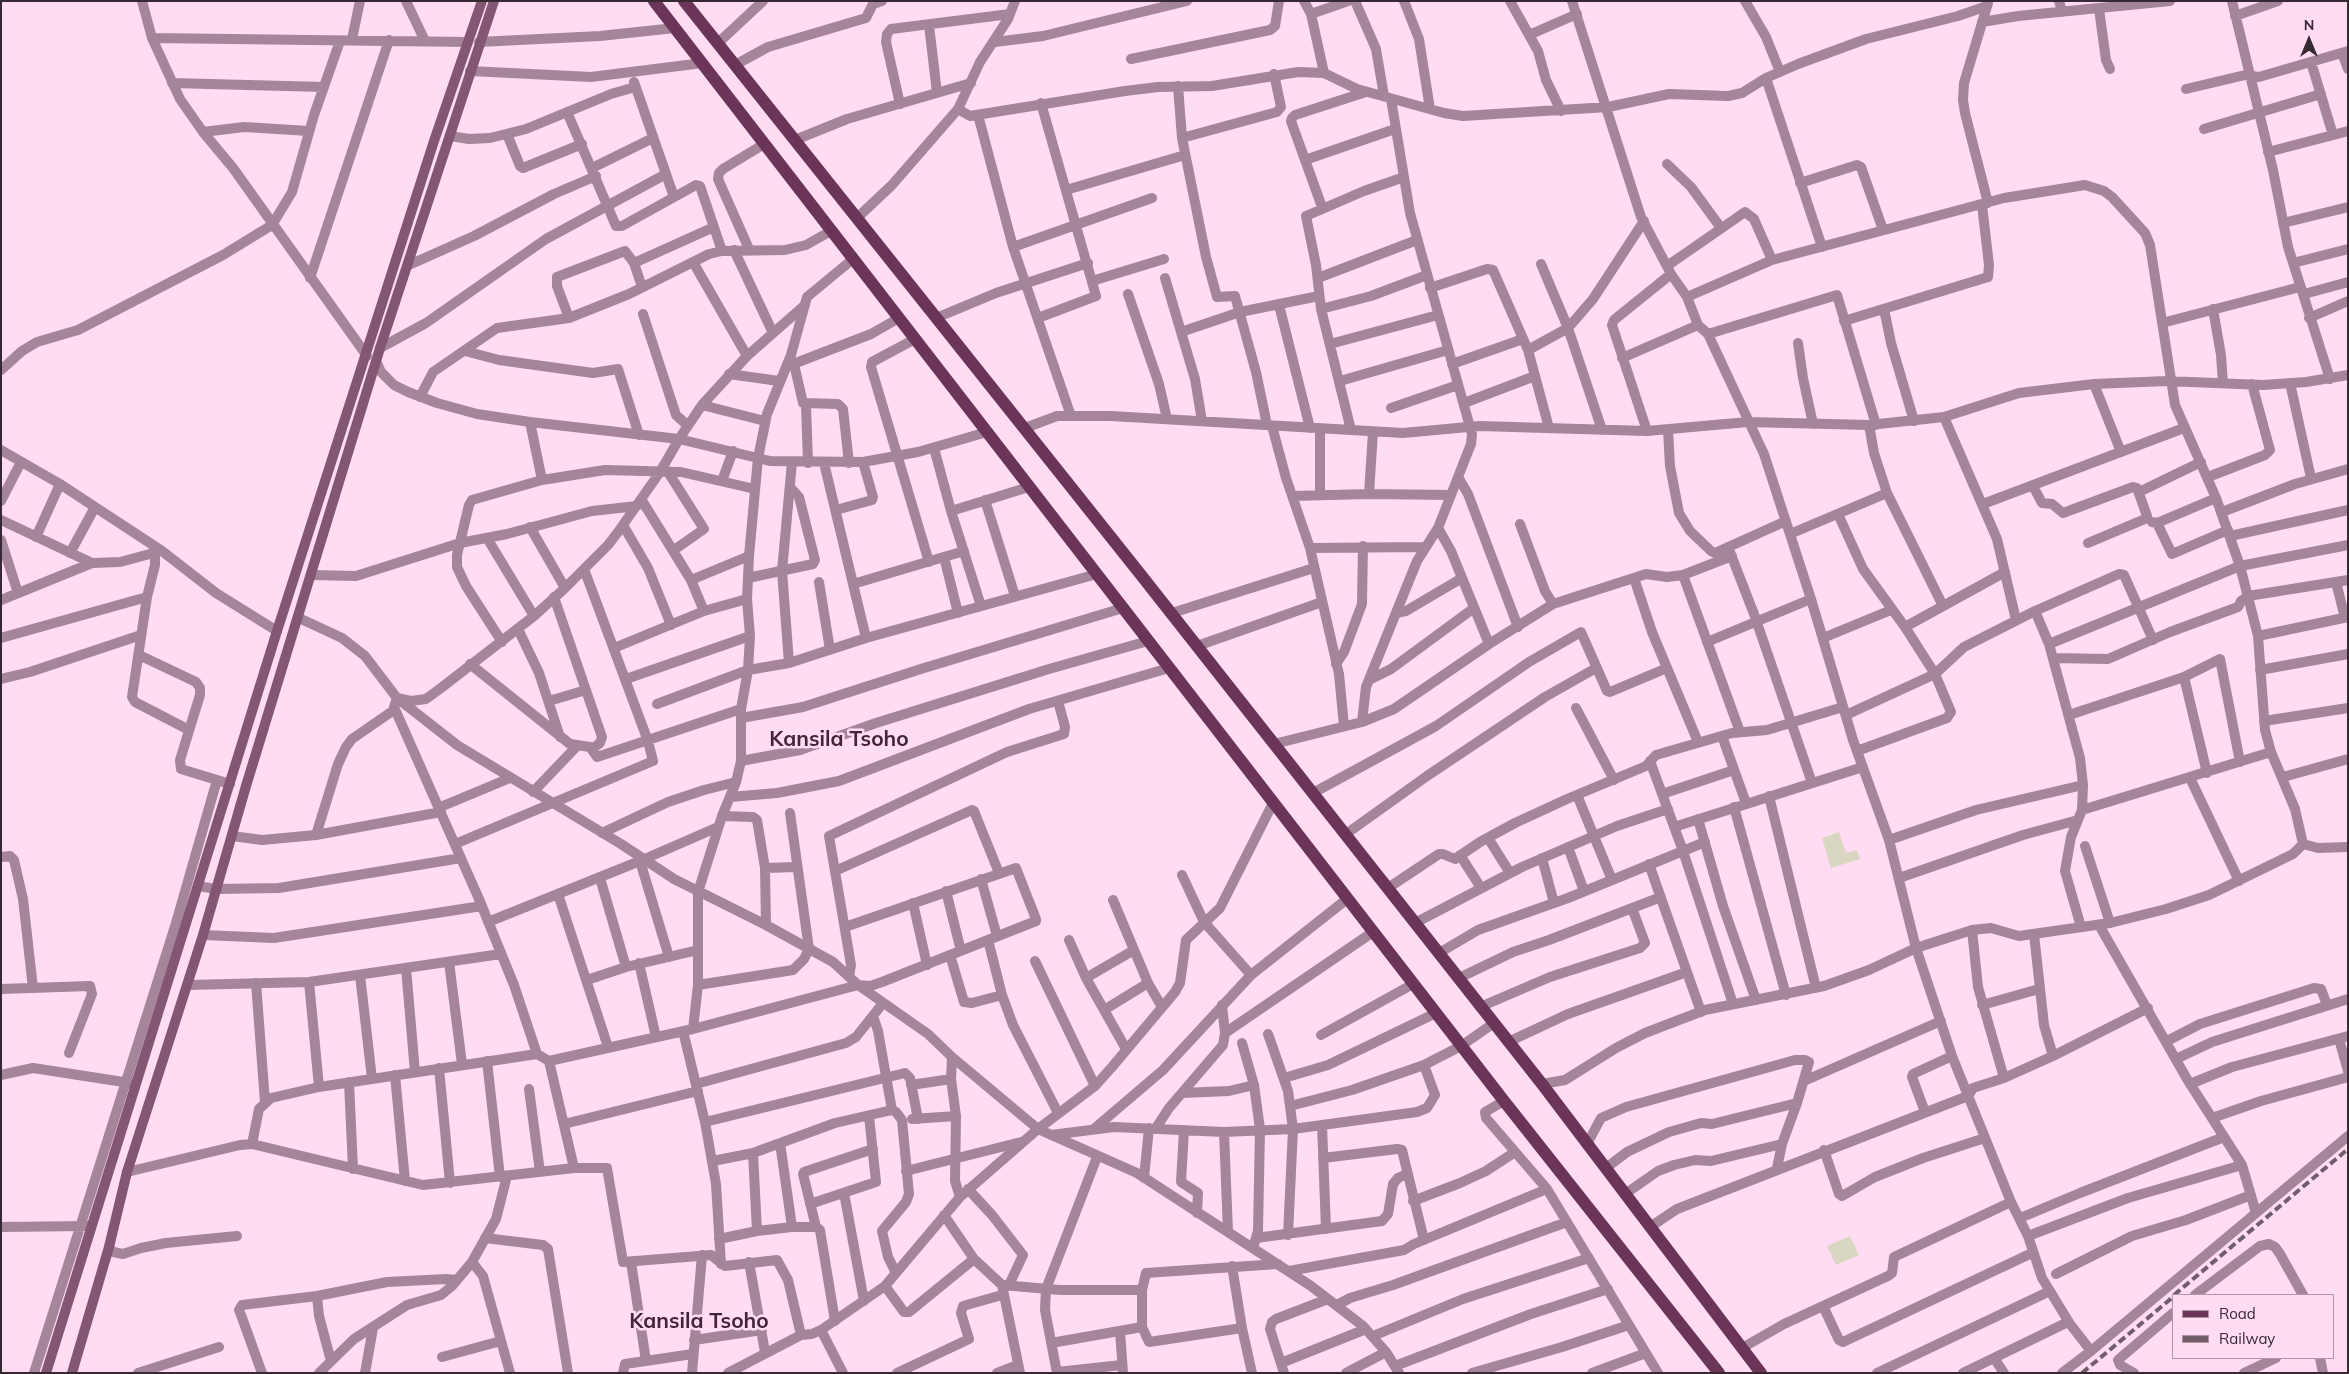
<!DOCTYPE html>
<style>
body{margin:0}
#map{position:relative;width:2349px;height:1374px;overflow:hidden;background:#ffdcf1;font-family:Mulish,sans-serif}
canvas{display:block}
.frame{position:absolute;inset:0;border:2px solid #362931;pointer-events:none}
.legend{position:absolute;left:2172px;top:1294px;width:162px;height:65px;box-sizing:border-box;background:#ffdcf1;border:1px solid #af94a4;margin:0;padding:6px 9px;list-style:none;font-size:15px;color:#362931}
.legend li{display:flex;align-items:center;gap:10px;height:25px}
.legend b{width:25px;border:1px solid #af94a4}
.north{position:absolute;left:2284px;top:15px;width:50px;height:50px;-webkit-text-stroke:4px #ffdcf1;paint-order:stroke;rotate:0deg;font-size:14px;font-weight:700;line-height:20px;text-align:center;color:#362931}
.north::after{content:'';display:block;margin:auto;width:18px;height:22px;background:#362931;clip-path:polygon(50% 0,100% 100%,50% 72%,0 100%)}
</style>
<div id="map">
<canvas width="2349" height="1374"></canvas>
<div class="frame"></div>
<ul class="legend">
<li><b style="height:6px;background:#6a3559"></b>Road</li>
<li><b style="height:6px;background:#725e6a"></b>Railway</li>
</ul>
<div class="north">N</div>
</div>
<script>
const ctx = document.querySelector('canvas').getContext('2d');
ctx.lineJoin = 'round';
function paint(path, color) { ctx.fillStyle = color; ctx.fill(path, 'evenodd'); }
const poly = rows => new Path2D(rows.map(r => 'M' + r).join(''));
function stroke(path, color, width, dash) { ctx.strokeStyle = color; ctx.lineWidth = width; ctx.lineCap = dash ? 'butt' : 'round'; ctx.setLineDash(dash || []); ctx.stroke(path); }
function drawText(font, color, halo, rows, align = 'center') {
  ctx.font = font + ' Mulish,sans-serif'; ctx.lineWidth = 5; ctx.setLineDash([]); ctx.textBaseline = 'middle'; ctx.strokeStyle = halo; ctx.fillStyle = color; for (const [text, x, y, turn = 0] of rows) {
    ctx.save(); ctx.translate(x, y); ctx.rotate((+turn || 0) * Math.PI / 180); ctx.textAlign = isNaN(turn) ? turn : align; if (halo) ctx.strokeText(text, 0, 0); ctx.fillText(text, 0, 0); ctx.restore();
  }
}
const green = poly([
 [1839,832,1846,853,1857,850,1860,859,1831,868,1822,838],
 [1850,1236,1859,1255,1836,1265,1827,1246]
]);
const street = poly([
 [142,1,152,38,180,99,203,132,233,168,367,356],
 [406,1,425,41],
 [1304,1,1311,14,1324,73],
 [1355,1,1376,49,1384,96],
 [1404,1,1419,39,1430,109],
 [1510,1,1538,51,1546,80,1561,111],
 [1572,1,1641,217,1671,274,1687,297,1698,325,1708,334,1764,454,1811,599,1853,740,1889,840,1916,948,1952,1056,2011,1202,2028,1236,2042,1278,2070,1324,2091,1351,2348,1136],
 [1745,1,1766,37,1780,72],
 [2059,1,2062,12],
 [2232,1,2273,170,2288,247,2330,379],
 [2099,9,2106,60,2110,69],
 [1311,14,1348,1],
 [2235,16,2278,1],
 [1982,22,2018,16,2170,1],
 [929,25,937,93],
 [1529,35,1577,14],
 [152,38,468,42],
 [352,39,360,1],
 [479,42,600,36,675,28],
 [995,42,1043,36,1187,1],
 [718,43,763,1],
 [2342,53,2348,69],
 [1131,59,1270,30,1275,26,1279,1],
 [2311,62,2333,135],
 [735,65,768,47,866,18,873,4,882,1],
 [470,71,591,77,703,63],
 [1766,78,1822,247],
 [634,82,674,197],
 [172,83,324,87],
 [1178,86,1182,138,1206,257,1217,297,1235,296,1256,372,1267,425],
 [2186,89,2245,75,2259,77,2348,51],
 [900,104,886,42,887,34,891,29,1010,14],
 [958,109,970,116,1125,91,1158,87,1212,86,1298,72,1324,73,1357,89,1444,113,1463,116,1608,107,1669,94,1728,96,1742,93,1766,78,1798,64,1866,39,1958,16,1987,6],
 [567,112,616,226,622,226,696,185,700,186,722,251],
 [978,115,1013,247,1071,416],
 [2204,129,2321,94],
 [203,132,244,127,309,131],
 [507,134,520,166,523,168,582,144],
 [450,136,469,139,490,138,526,129,611,94,635,87],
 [1182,138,1277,112,1281,107,1274,74],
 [795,140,847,119,971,83],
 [2268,152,2348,131],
 [1305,160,1395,129],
 [1667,164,1691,187,1721,228],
 [592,168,653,138],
 [1800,183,1857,165,1861,167,1883,230],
 [1066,190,1185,155],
 [1988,203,1965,113,1963,100,1964,83,1988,3],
 [1322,207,1291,121,1292,118,1295,115,1366,92],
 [857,218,892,185,958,109,980,62,1008,19,1015,1],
 [2283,223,2348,207],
 [1013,247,1152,198],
 [749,249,718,179,719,173,723,169,764,144],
 [734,250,773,333],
 [693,262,747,356],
 [634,263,714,227],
 [2293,263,2348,249],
 [1541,264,1568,328,1602,430],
 [409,265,474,236,554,194,596,176],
 [1667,266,1745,212,1754,219,1772,260],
 [310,278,389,40],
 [1165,278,1195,379,1202,421],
 [1318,278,1417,240],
 [1092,281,1164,259],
 [1430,288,1487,269,1493,270,1528,350,1549,428],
 [1128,294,1159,384,1167,419],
 [2304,294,2348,282],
 [1279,305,1310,428],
 [1321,309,1371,296,1427,275],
 [1884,309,1891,343,1914,421],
 [2213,309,2221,355,2223,383],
 [643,314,676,415,687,425],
 [569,318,557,286,557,277,625,251,634,263,642,287],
 [936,318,996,293,1088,263],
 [1038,318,1096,296,1041,103],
 [2309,318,2348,301],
 [1844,321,1988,277,1989,265,1982,205],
 [2162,323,2300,287],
 [1181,332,1240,312,1319,296],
 [1708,334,1837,295,1876,425],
 [915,339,872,362,871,367,929,562],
 [1798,343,1803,378,1813,424],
 [1330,344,1438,315],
 [380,348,426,323,546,239,666,174],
 [1528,350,1568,328,1593,299,1644,221],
 [465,351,499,360,593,373,618,369,639,435],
 [1622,358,1698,325],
 [377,363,381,372,394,385,408,392,437,403,477,414,530,422,679,439,770,461,863,462,918,452,987,432],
 [794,364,803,403,838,404,843,409,849,463],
 [1452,364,1523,339],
 [788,366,871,334,899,318],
 [1,370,22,351,37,342,78,330,223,255,272,225,292,192,314,115,340,41],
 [729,374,779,381],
 [1340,381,1448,350],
 [2290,383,2311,478],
 [2094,384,2121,452],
 [420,397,433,372,497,328,569,318,629,294,709,254,722,251,785,250,806,245,831,231],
 [1464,403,1535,376],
 [702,405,765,421],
 [806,405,808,463],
 [1391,408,1458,385],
 [1944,417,1997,539,2016,620],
 [530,422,542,480],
 [1869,425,1874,453,1887,493,1943,606],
 [1272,426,1286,478,1310,548,1339,674,1344,726],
 [1025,428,1057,416,1111,416,1403,433,1479,426,1647,431,1748,422,1869,425,1944,417,2019,393,2094,384,2167,381,2263,385,2306,382,2348,375],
 [1351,430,1321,309,1316,265,1306,216,1364,191,1404,177],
 [1668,430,1670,466,1679,513,1690,531,1711,551,1715,553,1786,521],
 [1647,431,1612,325,1614,320,1671,274],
 [934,448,951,511,981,606],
 [1,450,60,484,162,551,216,593,277,631],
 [824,463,866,638],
 [668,472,704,529,674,550],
 [1458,477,1468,494,1518,627],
 [2208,477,2265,455,2270,450,2252,384],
 [722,481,733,451],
 [2033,486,2042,503,2052,504,2063,513,2133,487,2137,488,2147,516,2145,519,2088,543],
 [2139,492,2201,462],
 [1369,494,1373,432],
 [1320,495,1320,429],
 [1293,496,1369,494,1451,495],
 [641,499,691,580,704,611],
 [985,500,1015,596],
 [1,501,21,462],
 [1983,504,2184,428],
 [836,510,872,500,873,497,863,462],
 [951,511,1029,487],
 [2222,512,2295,484,2348,469],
 [1838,514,1863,569,1905,627,1935,674,1951,712,1947,718,1857,751],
 [1,520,92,563,120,562,161,551],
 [2152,522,2157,523,2216,498],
 [2157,523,2172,554,2228,530],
 [1520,524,1545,591,1553,604],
 [623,525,648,568,671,625],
 [530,527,565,588],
 [1438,528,1451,551,1489,644],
 [1790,534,1887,493],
 [2230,536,2348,510],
 [36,537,60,484],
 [487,538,534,616],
 [1,540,18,593],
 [1728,547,1754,614,1812,783],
 [1310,548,1425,547],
 [155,552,155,565,147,597,132,697,135,702,189,730],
 [70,553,95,507],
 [944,557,958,613],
 [311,575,356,576,460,543,507,534,592,511,637,506],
 [1683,575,1740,732],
 [748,578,813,564,815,560,799,497,790,487],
 [1634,578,1652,632,1698,742],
 [691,580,749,556],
 [819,582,830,650],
 [2336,582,2345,618],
 [853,584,964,551],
 [554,597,602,737,600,743,592,749],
 [1,600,92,563],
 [2035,611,2119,574,2124,575,2153,640],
 [1172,613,1314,568],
 [1396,613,1406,611,1462,578],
 [299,618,342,638,365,656,397,698,457,745,621,844,674,879,766,925,833,962,858,985,928,1034,952,1057,1038,1129,1137,1173,1311,1286,1363,1326,1386,1352,1399,1373],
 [1905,627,2005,572],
 [518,629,539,673,560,737],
 [2258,636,2348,617],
 [1,638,147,597],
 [1823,638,1891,610],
 [502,642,466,586,457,567,457,555,469,505,472,500,542,480,605,470,681,472,755,489],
 [1707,642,1811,599],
 [2049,644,2240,566,2348,545],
 [1197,646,1322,602],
 [614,648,704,611,747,599],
 [139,655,196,682,200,688,200,695,180,760,181,769,230,784],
 [2053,658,2108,659,2170,632,2238,607,2241,601,2248,596,2348,580],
 [789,663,782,571,792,462],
 [470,664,570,744,590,747,597,757,741,709],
 [1336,664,1344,652,1362,604,1363,546],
 [2260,670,2348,654],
 [2184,677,2207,773],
 [1,679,30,672,141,635],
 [626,679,750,636],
 [1369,680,1391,669,1474,608],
 [549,701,586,690],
 [657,704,748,670,789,663,866,638,1097,574],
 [1576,708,1614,780],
 [1846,715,1935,674,1964,647,2035,611,2049,644,2080,758,2083,785,2082,810,2071,837,2065,871,2081,927],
 [2069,715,2184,677,2220,659,2240,762],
 [741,718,803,707,924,668,1123,608],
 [2264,721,2348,708],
 [1362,722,1366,687,1417,561,1438,528,1471,444,1472,434,1410,213,1391,99],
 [1722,736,1746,803],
 [1274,744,1362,722,1394,709,1489,644,1553,604,1646,574,1667,577,1683,575,1732,556],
 [741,761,800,750,876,723,1049,669,1148,641],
 [1650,761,1683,851,1733,1004],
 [2283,777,2348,759],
 [2190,778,2239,881],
 [533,792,577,746],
 [1313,793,1436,726,1529,662,1581,632,1607,691,1610,692,1667,668],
 [1662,794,1734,770],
 [1577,795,1612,880],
 [1769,796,1816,988],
 [730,797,777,793,839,781,1029,709,1169,668],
 [1734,807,1786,995],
 [438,808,510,778],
 [2082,810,2271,752],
 [722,816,753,817,757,820,765,868,766,925],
 [1698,819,1723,906,1756,1000],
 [1674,827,1863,767],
 [602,833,668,802,704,790,736,782],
 [1346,834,1427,776,1545,697,1596,668],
 [316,835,338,764,346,747,352,739,394,710],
 [232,836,262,840,316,835,441,812],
 [1488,838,1510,873],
 [1889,840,1976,810,2083,785],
 [455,844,653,761,648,741,584,569],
 [2303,844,2318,848,2348,847],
 [2085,846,2110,923],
 [1568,847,1584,891],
 [1460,855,1481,888],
 [1,857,10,856,14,860,23,899,33,988],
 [1542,858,1554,903],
 [640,861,669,957],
 [1649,864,1701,1012],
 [765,868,797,867],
 [835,871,972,810,974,811,999,873],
 [1182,875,1204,922,1251,975],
 [600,878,626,967],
 [1899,878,2023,835,2078,820],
 [981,879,997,936],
 [198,886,216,889,279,888,461,858],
 [1388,888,1439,854,1443,854,1455,859,1480,842,1515,823,1567,799,1646,766,1656,755,1732,733,1767,730,1843,707],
 [946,891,961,951],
 [558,894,608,1047],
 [1113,900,1148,983,1162,1007],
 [913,903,927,965],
 [488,922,640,861,718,827],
 [1415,923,1522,867,1617,826,1668,809],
 [2099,925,2187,1079,2242,1165,2256,1213],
 [1972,930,1978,987,2004,1078],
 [2034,934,2044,1025,2053,1056],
 [203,935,274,938,482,906],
 [988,940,1002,995,1013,1025,1058,1113],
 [1069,940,1086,978,1126,1049],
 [1439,953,1478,930,1568,898,1705,842],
 [950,955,964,1002,972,1003,1002,995],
 [1035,961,1095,1086],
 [449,962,462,1064],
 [639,963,656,1037],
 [406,968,415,1072],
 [360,975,372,1079],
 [849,977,851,965,829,836,1007,752,1064,734,1065,727,1058,701],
 [1086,978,1134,950],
 [1459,978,1513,952,1549,940,1661,897],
 [587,980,626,967,698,950],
 [309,982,319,1087],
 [256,983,265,1102],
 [188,985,309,982,501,954],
 [698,985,793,970,804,959,809,949,790,813],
 [1,989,90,986,92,994,69,1053],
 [1982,1005,2039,989],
 [1480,1007,1550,977,1640,948,1645,943,1632,908],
 [1104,1010,1148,983],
 [873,1016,878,1031,892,1110],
 [693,1029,698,985,698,892,722,816,736,782,741,761,741,709,748,670,750,636,747,599,749,556,758,458,767,414,791,355,807,297,853,259],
 [683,1031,705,1122,716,1184,721,1264],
 [1225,1033,1373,932],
 [1268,1034,1288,1091,1293,1129,1288,1235],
 [1321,1035,1413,984],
 [2339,1039,2348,1071],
 [2167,1041,2200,1024,2314,988,2321,989,2327,1005],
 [1508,1042,1568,1014,1687,972],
 [1242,1043,1254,1085,1260,1129,1258,1231,1253,1248],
 [952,1057,951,1079,956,1116,955,1181,960,1197],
 [2176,1059,2212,1042,2348,999],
 [487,1061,500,1177],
 [549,1061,693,1029,858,985,870,986,882,982,1036,921,1036,919,1016,868,845,927],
 [439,1068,450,1183],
 [1,1075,33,1068,130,1083],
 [395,1075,405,1181],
 [1284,1078,1328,1065,1436,1013],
 [1804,1081,1941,1021],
 [349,1082,353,1169],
 [696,1084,846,1043,856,1037,883,1003],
 [1542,1084,1565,1080,1616,1048,1645,1033,1705,1010,1824,986,1869,970,1916,948,1972,930,1991,928,2019,936,2110,923,2166,909,2209,895,2293,854,2303,844,2295,809,2271,752,2265,730,2258,636,2240,566,2216,498,2175,405,2150,245,2145,233,2112,197,2104,191,2085,185,2004,198,1772,260,1687,297],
 [2190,1084,2232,1067,2348,1036],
 [911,1085,951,1079],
 [529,1089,540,1172],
 [1182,1093,1229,1091,1254,1085],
 [1504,1101,1485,1112,1486,1118,1547,1189,1658,1373],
 [1290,1106,1352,1090,1424,1065,1461,1046,1494,1023],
 [1925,1112,1912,1077,1913,1074,1952,1056],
 [2212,1118,2261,1101,2348,1077],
 [912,1119,956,1116],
 [705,1122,905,1073,910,1078,918,1119],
 [564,1124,698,1091],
 [1322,1125,1326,1229],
 [1095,1128,1163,1070,1251,975,1347,899],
 [1156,1128,1169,1108,1223,1045,1225,1033,1222,1005],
 [1184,1130,1181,1182,1198,1193,1197,1213],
 [1224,1132,1228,1232],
 [1051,1135,1114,1127,1224,1132,1293,1129,1417,1112,1427,1108,1435,1095,1424,1065],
 [780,1143,792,1227],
 [252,1144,259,1109,271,1098,319,1087,537,1054],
 [1587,1144,1601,1118,1626,1107,1795,1060,1805,1060,1809,1062,1797,1103,1782,1144,1777,1168],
 [1824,1150,1839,1194,1842,1196,1875,1177,1923,1158,1985,1138],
 [753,1153,757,1231],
 [1323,1158,1397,1149,1402,1150,1424,1240],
 [713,1161,753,1153,835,1123,892,1110,896,1112,902,1120,909,1194,906,1202,882,1231,888,1257,896,1273],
 [574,1168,549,1061,537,1054,514,985,479,899,394,707,397,698,411,701,426,699,441,688,534,616,565,588,608,545,618,532,660,472,679,439,702,405,747,356,805,305],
 [1606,1168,1627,1152,1669,1132,1701,1123,1712,1124,1797,1103],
 [906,1171,1021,1142],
 [127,1172,240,1145,252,1144,423,1185,574,1168,607,1168,623,1262,711,1255,725,1266,777,1260,788,1280,801,1335,812,1334,821,1330,885,1286,960,1197,1038,1129,1095,1086,1112,1067,1175,992,1180,983,1186,940,1220,908,1273,803],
 [1144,1178,1149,1128],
 [968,1189,992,1215,1023,1255,1009,1285],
 [844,1193,864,1301],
 [1625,1194,1658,1171,1674,1165,1695,1160,1711,1161,1782,1144],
 [1413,1201,1460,1183,1486,1171,1515,1152],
 [810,1204,876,1182,869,1116],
 [944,1215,974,1259,1002,1285,1020,1373],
 [2020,1218,2080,1193,2224,1137],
 [1,1227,88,1226],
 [1650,1227,1677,1209,1968,1096,1973,1088,2004,1078,2053,1056,2148,1008],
 [2028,1236,2128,1198,2242,1165],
 [485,1238,543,1245,548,1249,568,1373],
 [1256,1238,1382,1221,1388,1214,1393,1184,1398,1178,1407,1174],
 [719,1239,757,1231,792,1227,816,1227],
 [109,1247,113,1252,123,1254,141,1248,166,1243,237,1236],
 [472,1262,483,1276,510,1373],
 [631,1262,646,1361],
 [749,1262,765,1352],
 [1232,1266,1242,1328,1252,1373],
 [1289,1271,1404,1250,1414,1244,1547,1189],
 [2056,1274,2132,1236,2186,1220,2251,1195],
 [1002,1285,1060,1290,1142,1290],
 [885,1286,904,1312,909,1312,974,1259],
 [2195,1295,2260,1246,2269,1244,2275,1247,2280,1254,2303,1295],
 [317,1296,319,1316,331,1361],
 [1337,1305,1350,1298,1393,1285,1567,1222],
 [1823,1306,1839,1340,1843,1342,2032,1253],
 [835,1321,820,1230,816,1227,803,1174,804,1172,873,1149],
 [1242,1328,1149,1342,1142,1327,1142,1290,1146,1273,1278,1264],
 [821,1330,843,1373],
 [1120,1331,1123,1373],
 [1373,1336,1463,1299,1589,1258],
 [694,1340,762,1330],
 [1051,1343,1142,1327],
 [1742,1348,1784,1324,1888,1276,1892,1273,1894,1257,2011,1202],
 [442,1357,501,1341],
 [1994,1358,2004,1373],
 [2320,1358,2323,1373],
 [1281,1363,1366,1329],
 [1395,1366,1531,1314,1608,1289],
 [1057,1372,1122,1365],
 [34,1373,176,923,217,780],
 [138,1373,219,1347],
 [262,1373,241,1315,239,1310,242,1305,317,1296,387,1282,446,1279,457,1280],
 [319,1373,354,1339,407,1305,441,1295,452,1286,472,1262,496,1219,507,1176],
 [365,1373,373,1328],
 [623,1373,625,1364,693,1354],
 [692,1373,702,1255],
 [728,1373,801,1335],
 [897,1373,969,1339,961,1313,963,1306,1002,1295],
 [997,1373,1018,1365],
 [1057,1373,1045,1310,1046,1289,1097,1157],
 [1284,1373,1270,1329,1272,1322,1276,1319,1328,1299],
 [1346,1373,1386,1352],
 [1472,1373,1562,1347,1629,1325],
 [1592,1373,1646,1353],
 [1877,1373,2050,1291],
 [1963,1373,2068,1322],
 [2062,1373,2091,1351],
 [2134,1373,2120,1365,2118,1360,2173,1313],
 [2244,1373,2276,1358]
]);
const secondary = poly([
 [46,1373,277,631,434,141,482,1],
 [72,1373,109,1247,127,1172,203,935,246,786,380,348,494,1]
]);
const primary = poly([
 [654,1,1504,1101,1719,1373],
 [684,1,1141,575,1542,1084,1761,1373]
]);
const rail = poly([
 [2174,1295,2348,1149],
 [2082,1373,2173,1297]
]);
const quarterNames = [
 ["Kansila Tsoho",839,740],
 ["Kansila Tsoho",699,1322]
];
paint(green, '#d9d6c1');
stroke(street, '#a58599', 10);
stroke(secondary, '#835674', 10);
stroke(primary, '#6a3559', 12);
stroke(rail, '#725e6a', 4, [8, 4]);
drawText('bold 21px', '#402637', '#ffdcf1', quarterNames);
</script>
